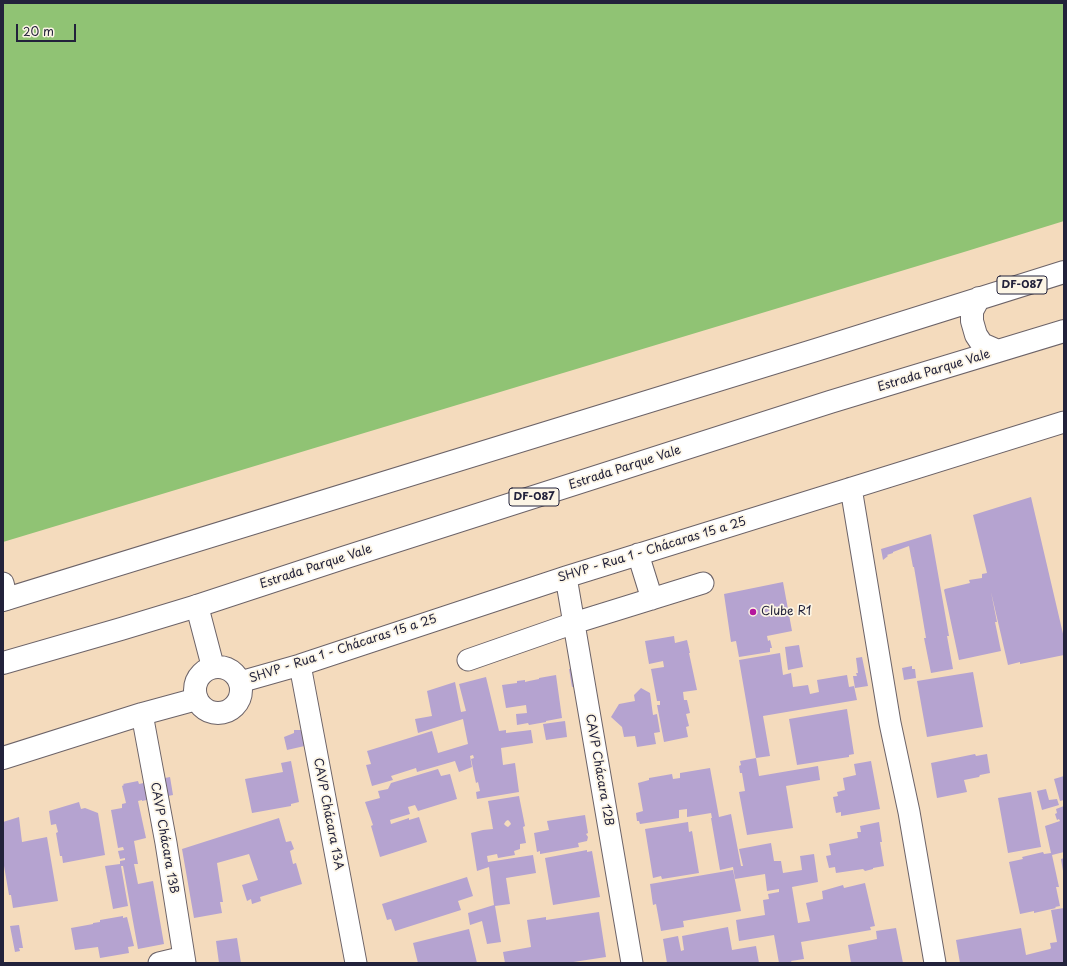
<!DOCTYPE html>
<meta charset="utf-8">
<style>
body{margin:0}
#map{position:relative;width:1067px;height:966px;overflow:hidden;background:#f4dbbd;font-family:"Playpen Sans",sans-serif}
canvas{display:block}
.frame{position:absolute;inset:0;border:4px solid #22223b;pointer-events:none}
.scale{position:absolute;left:16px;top:24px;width:60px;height:18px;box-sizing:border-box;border:2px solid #22223b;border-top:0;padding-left:5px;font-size:12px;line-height:14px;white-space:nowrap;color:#22223b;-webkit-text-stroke:3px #fcf5e5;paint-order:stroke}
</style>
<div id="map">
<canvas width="1067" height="966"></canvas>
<div class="frame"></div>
<div class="scale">20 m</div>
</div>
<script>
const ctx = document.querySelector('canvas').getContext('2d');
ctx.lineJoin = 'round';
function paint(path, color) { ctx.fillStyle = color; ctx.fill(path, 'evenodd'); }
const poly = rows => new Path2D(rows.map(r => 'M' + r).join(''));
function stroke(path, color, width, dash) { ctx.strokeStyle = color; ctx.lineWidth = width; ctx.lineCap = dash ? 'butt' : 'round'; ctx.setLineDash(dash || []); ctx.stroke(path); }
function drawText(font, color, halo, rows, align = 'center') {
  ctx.font = font + ' "Playpen Sans",sans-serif'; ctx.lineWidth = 3.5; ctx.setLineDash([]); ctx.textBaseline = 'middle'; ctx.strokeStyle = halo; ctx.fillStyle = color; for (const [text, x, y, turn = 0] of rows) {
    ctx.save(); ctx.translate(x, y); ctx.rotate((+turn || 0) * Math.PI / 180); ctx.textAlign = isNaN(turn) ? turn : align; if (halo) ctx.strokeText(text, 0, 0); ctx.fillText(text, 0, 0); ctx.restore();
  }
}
const green = poly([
 [3,3,1064,3,1064,221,964,252,3,542]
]);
const building = poly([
 [1031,497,1064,638,1064,655,1020,664,1020,662,1008,665,991,592,997,622,995,622,1001,651,959,660,944,590,945,589,970,583,969,580,982,578,982,574,987,573,973,515],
 [931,534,949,636,947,636,953,669,931,673,924,638,926,638,914,567,913,567,909,546,893,552,893,553,887,555,888,556,883,560,881,549],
 [783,582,792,631,767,636,768,641,770,640,772,648,770,648,770,652,739,657,736,641,731,642,724,594],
 [674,636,675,643,687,640,690,653,689,653,697,690,683,692,684,700,687,700,690,713,686,714,689,726,686,727,688,737,664,742,657,705,660,705,660,701,657,701,651,669,664,667,663,661,649,664,645,641],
 [799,645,803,667,788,670,785,647],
 [780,653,783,675,791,673,793,687,808,685,810,694,819,692,817,680,847,675,849,687,854,686,857,700,763,716,770,756,756,758,739,660],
 [862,657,868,686,855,688,853,676,857,676,856,673,858,673,856,658],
 [912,666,912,669,915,669,916,678,904,680,902,668],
 [582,667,585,685,572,687,569,669],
 [973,672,983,727,927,737,917,681],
 [556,675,562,718,546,721,546,722,529,725,528,723,517,725,516,714,527,713,526,705,506,708,502,685,517,683,517,681,525,680,525,682,529,681,539,679,539,678],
 [486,677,499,731,506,730,506,733,531,730,533,743,501,748,503,765,515,763,519,792,477,799,476,792,480,791,478,782,476,783,471,759,474,758,473,755,470,756,472,767,459,772,455,761,417,772,416,768,391,776,393,780,372,786,366,765,371,764,367,751,432,731,438,753,468,744,463,719,418,733,415,719,432,716,427,691,455,682,461,712,466,711,459,684],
 [641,688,650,693,653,715,657,714,660,732,654,733,656,744,637,747,635,736,624,737,622,727,611,717,619,704,635,701,634,695],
 [847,709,854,754,849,755,849,757,797,765,789,719],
 [565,721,567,737,546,740,543,724],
 [294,730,302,730,309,745,287,750,284,737,294,733],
 [975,754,976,756,987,754,990,773,980,775,979,777,964,780,967,792,937,798,931,763],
 [756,758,759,776,818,766,820,780,786,786,793,828,747,835,739,792,745,791,742,773,740,773,739,766,741,765,740,761],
 [291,761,299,802,291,804,291,806,252,813,245,779,283,772,281,763],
 [871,761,880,809,841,816,841,812,836,813,833,797,838,796,837,792,845,790,843,778,856,775,854,764],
 [710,768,719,817,731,814,741,866,743,866,739,849,771,843,774,861,781,861,783,873,802,870,800,856,814,854,818,882,792,887,798,923,810,921,806,903,823,899,822,891,843,885,844,888,865,883,875,926,870,927,871,930,801,942,804,959,791,961,792,963,779,963,774,935,739,941,736,920,765,915,763,900,769,899,768,894,779,892,779,889,767,891,765,874,735,879,733,867,720,870,711,818,712,818,711,813,687,817,687,809,679,810,679,818,640,824,639,821,637,821,636,813,643,811,638,783,649,780,649,778,672,774,673,779,680,778,680,773],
 [438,769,441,776,450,774,457,799,418,811,415,805,408,807,410,814,390,820,391,824,409,818,409,820,419,817,427,842,380,857,371,826,373,825,365,802,380,798,378,791,388,789,391,783],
 [1064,776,1064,800,1060,801,1054,779],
 [170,777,173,795,163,797,160,779],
 [157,780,161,797,142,801,142,800,138,801,146,838,134,841,138,864,134,864,138,884,153,881,164,944,138,949,123,866,121,866,128,906,113,909,105,866,120,864,120,861,125,860,125,858,120,859,118,851,124,850,123,847,118,848,111,810,122,808,122,804,126,803,122,786,124,785,123,784,138,781,139,784],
 [1046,789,1049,800,1057,799,1059,805,1042,810,1037,791],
 [1031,792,1041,847,1008,853,998,798],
 [519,796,525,826,523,827,526,843,520,844,520,849,514,851,515,855,498,858,497,854,487,856,488,862,533,855,536,873,506,878,510,904,495,906,501,942,487,944,482,921,470,925,468,913,494,905,489,867,477,871,471,833,483,830,493,829,488,801],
 [508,820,510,822,511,824,508,827,506,826,504,824,506,821],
 [79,802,81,809,85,808,98,813,105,855,63,863,62,856,60,856,56,833,58,832,56,824,51,825,49,811],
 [1064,806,1064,852,1052,855,1059,887,1056,887,1060,906,1055,907,1056,908,1034,913,1034,911,1020,914,1009,862,1023,859,1022,857,1043,852,1044,854,1051,853,1045,826,1060,821,1059,819,1057,820,1055,814,1057,813,1056,809],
 [585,815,588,833,586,834,588,837,587,841,578,843,579,847,540,854,540,851,537,852,534,833,549,830,547,821],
 [19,817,22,842,47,837,58,901,13,908,11,895,9,895,3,860,3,822],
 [279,818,286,842,291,841,294,849,290,851,293,864,296,863,302,884,260,897,261,901,252,904,251,899,247,901,242,885,258,880,249,854,217,863,223,902,220,902,222,913,194,918,182,849],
 [688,822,689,832,692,831,699,873,662,879,661,876,653,878,645,829],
 [879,822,882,842,880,842,884,866,873,868,873,869,865,871,863,869,836,873,835,867,829,868,826,856,831,855,829,844,834,843,858,838,857,832,861,832,860,826],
 [587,850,587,852,592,851,600,897,553,905,545,858],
 [1064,858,1064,871,1063,871,1061,859],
 [733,870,741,911,683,921,684,927,661,931,656,904,653,905,650,884],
 [467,877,473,896,458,901,461,910,395,931,391,919,387,920,382,904],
 [1064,908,1064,963,960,963,956,940,1021,928,1026,955,1050,949,1051,948,1050,943,1057,942,1051,910],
 [599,912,606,957,567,963,505,963,503,952,531,947,527,920,546,917,546,920],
 [123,916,123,918,127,917,134,946,128,947,129,953,100,958,98,947,75,950,71,928,93,924,93,923,100,922,100,920],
 [19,925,23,948,19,948,20,951,15,952,10,926],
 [728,927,732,950,756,946,759,963,667,963,663,939,678,936,681,951,684,950,682,936],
 [896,928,903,963,851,963,848,945,877,939,876,931],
 [469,929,477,963,418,963,413,943],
 [237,938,241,963,219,963,216,941]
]);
const minor = poly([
 [851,488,890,723,909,812,935,963],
 [638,554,652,599],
 [566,577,632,963],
 [3,583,7,599],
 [468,660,574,623,703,583],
 [300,665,356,963],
 [240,682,300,665,566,577,1064,422],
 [142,714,166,843,185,963],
 [159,963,184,957]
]);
const tertiary = poly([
 [197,606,213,667],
 '195 690a23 23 0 1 1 46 0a23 23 0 1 1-46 0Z',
 [3,758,142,714,197,699]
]);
const primary = poly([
 [979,298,972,311,972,321,976,335,982,344,998,351],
 [3,600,819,349,1064,272],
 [3,663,121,629,197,606,343,558,830,402,1064,331]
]);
const markers = [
 [753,612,4,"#b5179e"]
];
const shields = [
 [1022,285,50],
 [534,497,50]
];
const shieldNames = [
 ["DF-087",1022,285],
 ["DF-087",534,497]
];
const streetNames = [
 ["Estrada Parque Vale",934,371,-17],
 ["Estrada Parque Vale",625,468,-18],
 ["SHVP - Rua 1 - Chácaras 15 a 25",652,550,-17],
 ["Estrada Parque Vale",316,567,-18],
 ["SHVP - Rua 1 - Chácaras 15 a 25",343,649,-18],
 ["CAVP Chácara 12B",599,770,80],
 ["CAVP Chácara 13A",328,814,79],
 ["CAVP Chácara 13B",164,838,80]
];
const poiNames = [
 ["Clube R1",761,612]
];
paint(green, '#90c374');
paint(building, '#b5a3d0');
stroke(minor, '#6c6368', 23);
stroke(tertiary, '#6c6368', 24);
stroke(primary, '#6c6368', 24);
stroke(minor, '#fff', 21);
stroke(tertiary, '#fff', 22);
stroke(primary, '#fff', 22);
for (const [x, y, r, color] of markers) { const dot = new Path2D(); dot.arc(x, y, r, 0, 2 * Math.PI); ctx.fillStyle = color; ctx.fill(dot); stroke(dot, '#fcf5e5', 1.5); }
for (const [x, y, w] of shields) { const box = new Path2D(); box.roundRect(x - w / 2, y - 9, w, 18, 3); ctx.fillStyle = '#fcf5e5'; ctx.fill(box); stroke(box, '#22223b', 1); }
drawText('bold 11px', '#22223b', null, shieldNames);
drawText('12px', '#22223b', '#fcf5e5', streetNames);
drawText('12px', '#22223b', '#fcf5e5', poiNames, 'left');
</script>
